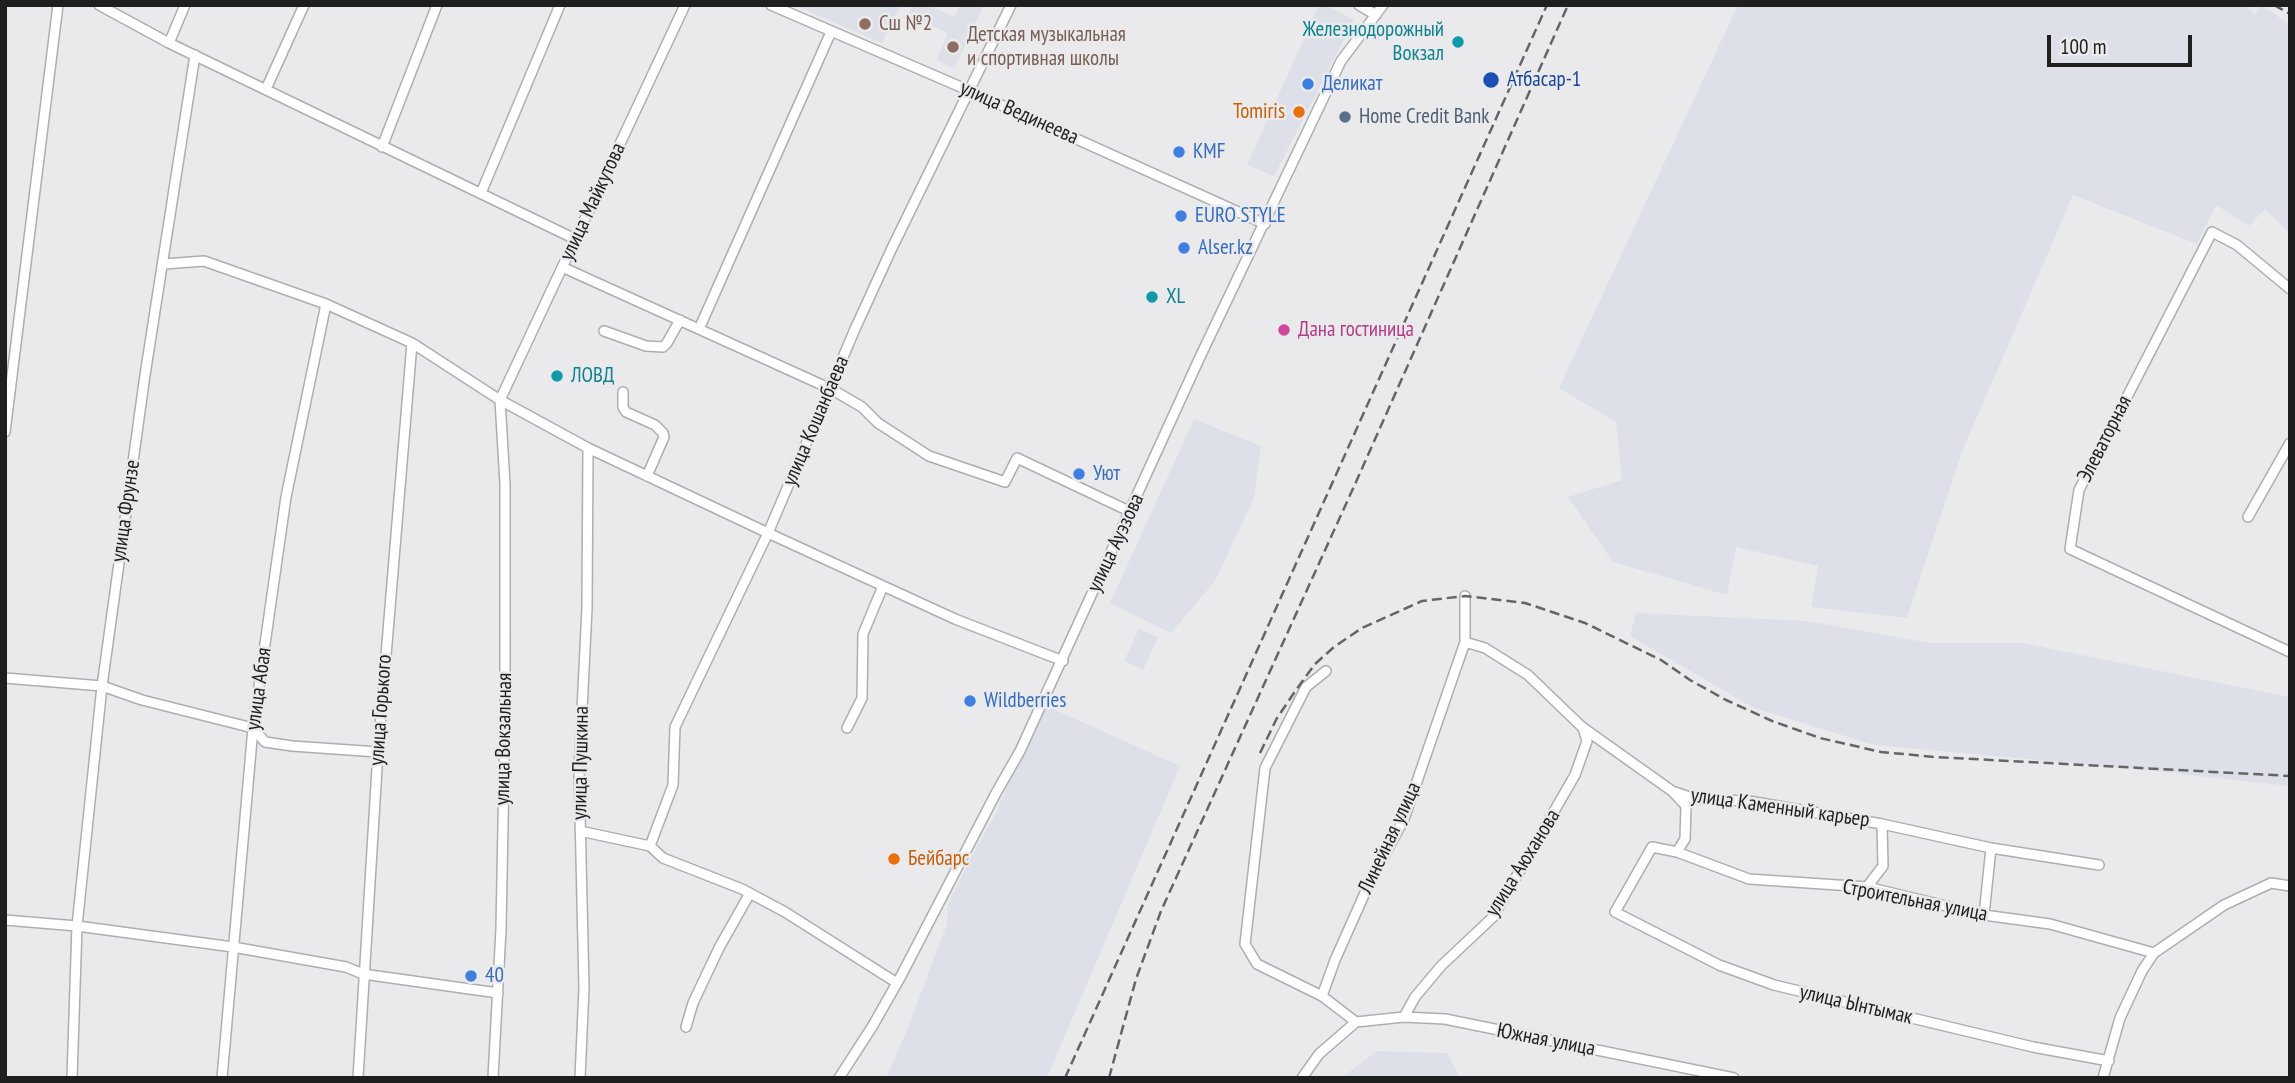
<!DOCTYPE html>
<meta charset="utf-8">
<style>
body{margin:0}
#map{position:relative;width:2295px;height:1083px;overflow:hidden;background:#eaeaec;font-family:"PT Sans Narrow",sans-serif}
canvas{display:block}
.frame{position:absolute;inset:0;border:7px solid #1f1f20;pointer-events:none}
.scale{position:absolute;left:2047px;top:35px;width:145px;height:32px;box-sizing:border-box;border:4px solid #1f1f20;border-top:0;padding-left:9px;font-size:21px;line-height:24px;white-space:nowrap;color:#1f1f20;-webkit-text-stroke:5px #eaeaec;paint-order:stroke}
</style>
<div id="map">
<canvas width="2295" height="1083"></canvas>
<div class="frame"></div>
<div class="scale">100 m</div>
</div>
<script>
const ctx = document.querySelector('canvas').getContext('2d');
ctx.lineJoin = 'round';
function paint(path, color) { ctx.fillStyle = color; ctx.fill(path, 'evenodd'); }
const poly = rows => new Path2D(rows.map(r => 'M' + r).join(''));
function stroke(path, color, width, dash) { ctx.strokeStyle = color; ctx.lineWidth = width; ctx.lineCap = dash ? 'butt' : 'round'; ctx.setLineDash(dash || []); ctx.stroke(path); }
function drawText(font, color, halo, rows, align = 'center') {
  ctx.font = font + ' "PT Sans Narrow",sans-serif'; ctx.lineWidth = 5; ctx.setLineDash([]); ctx.textBaseline = 'middle'; ctx.strokeStyle = halo; ctx.fillStyle = color; for (const [text, x, y, turn = 0] of rows) {
    ctx.save(); ctx.translate(x, y); ctx.rotate((+turn || 0) * Math.PI / 180); ctx.textAlign = isNaN(turn) ? turn : align; if (halo) ctx.strokeText(text, 0, 0); ctx.fillText(text, 0, 0); ctx.restore();
  }
}
const built = poly([
 [794,5,901,5,882,43],
 [912,5,928,5,954,17,960,5,984,5,954,69,936,60,948,33,908,14],
 [1319,5,1326,5,1354,20,1274,176,1247,165],
 [1738,5,2244,5,2255,14,2261,5,2290,25,2290,234,2265,209,2249,226,2216,205,2197,244,2073,195,1961,454,1907,618,1811,607,1818,566,1736,547,1727,595,1613,562,1568,497,1622,480,1616,422,1559,388],
 [1194,419,1261,446,1254,498,1215,581,1171,633,1110,603],
 [1636,613,1807,621,1930,643,2022,643,2290,697,2290,786,2117,767,1874,745,1754,708,1630,636],
 [1139,629,1158,637,1143,670,1124,661],
 [1042,704,1180,766,1047,1078,886,1078,907,1030,947,924,948,904,975,850,995,815],
 [1377,1051,1447,1053,1460,1078,1341,1078]
]);
const street = poly([
 [99,5,169,43,575,239],
 [771,5,970,91,1265,224],
 [1359,5,1376,15],
 [169,43,185,5],
 [266,89,304,5],
 [382,147,437,5],
 [481,193,560,5],
 [164,264,204,261,326,304,412,343,500,400,588,448,768,533,955,619,1063,661],
 [562,267,831,389,862,407,878,423,929,456,1005,482,1017,458,1131,512],
 [2290,289,2237,245,2212,232,2079,490,2070,549,2290,652],
 [699,329,831,32],
 [604,331,646,346,663,347,667,343,680,320],
 [623,392,623,407,626,412,655,425,663,433,664,437,647,476],
 [5,432,58,5],
 [2248,517,2290,443],
 [1465,642,1485,648,1528,675,1582,727,1672,791,1695,799,1749,801,1882,824,1991,848,2099,865],
 [5,678,102,686,142,700,253,728,265,742,292,746,378,752],
 [847,728,862,698,863,634,883,586],
 [1673,792,1686,806,1685,839,1677,852],
 [580,831,650,846,663,858,742,889,785,912,897,983],
 [650,846,673,785,675,727,768,533,855,329,892,248,1011,5],
 [1867,887,1883,866,1882,824],
 [1984,915,1991,848],
 [5,920,77,926,233,947,346,967,363,974,498,993],
 [1322,996,1257,964,1245,944,1265,768,1306,687,1326,671],
 [1404,1017,1415,997,1441,966,1493,917,1575,775,1587,741,1583,728],
 [1356,1022,1322,996,1335,960,1368,886,1404,819,1465,642,1465,596],
 [1356,1022,1404,1017,1445,1019,1734,1078],
 [686,1027,693,1003,719,948,750,893],
 [2109,1061,2033,1047,1774,985,1719,965,1615,912,1652,847,1677,852,1749,879,1867,887,1984,915,2050,924,2154,953],
 [72,1078,77,926,102,686,145,375,195,55],
 [222,1078,253,728,286,497,326,304],
 [358,1078,378,752,412,343],
 [493,1078,501,929,505,720,505,484,500,400,685,5],
 [580,1078,584,988,579,771,587,608,588,448],
 [839,1078,872,1027,901,976,996,793,1020,751,1200,357,1341,61,1383,5],
 [1302,1078,1319,1054,1356,1022],
 [2103,1078,2120,1018,2142,971,2154,953,2224,905,2271,883,2290,886]
]);
const rail = poly([
 [2274,5,2290,14],
 [1260,753,1277,718,1296,690,1315,664,1334,647,1362,628,1422,601,1465,596,1525,603,1585,623,1661,660,1690,680,1726,700,1772,721,1820,738,1881,752,1935,757,2290,776],
 [1065,1078,1547,5],
 [1109,1078,1136,979,1161,911,1356,482,1568,5]
]);
const markers = [
 [865,24,7,"#8d6e63"],
 [1458,42,7,"#0f9aa8"],
 [953,47,7,"#8d6e63"],
 [1491,80,9,"#1a4fb4"],
 [1308,84,7,"#3f7fe0"],
 [1299,112,7,"#e8710a"],
 [1345,117,7,"#5c6f8a"],
 [1179,152,7,"#3f7fe0"],
 [1181,216,7,"#3f7fe0"],
 [1184,248,7,"#3f7fe0"],
 [1152,297,7,"#0f9aa8"],
 [1284,330,7,"#d1479c"],
 [557,376,7,"#0f9aa8"],
 [1079,474,7,"#3f7fe0"],
 [970,701,7,"#3f7fe0"],
 [894,859,7,"#e8710a"],
 [471,976,7,"#3f7fe0"]
];
const educationNames = [
 ["Сш №2",879,24],
 ["Детская музыкальная",967,35],
 ["и спортивная школы",967,59]
];
const cultureNames = [
 ["Железнодорожный",1444,30,"right"],
 ["Вокзал",1444,54,"right"],
 ["XL",1166,297],
 ["ЛОВД",571,376]
];
const transitNames = [
 ["Атбасар-1",1507,80]
];
const shopNames = [
 ["Деликат",1322,84],
 ["KMF",1193,152],
 ["EURO STYLE",1195,216],
 ["Alser.kz",1198,248],
 ["Уют",1093,474],
 ["Wildberries",984,701],
 ["40",485,976]
];
const foodNames = [
 ["Tomiris",1285,112],
 ["Бейбарс",908,859,"left"]
];
const streetNames = [
 ["улица Вединеева",1019,113,24],
 ["улица Майкутова",593,202,-65],
 ["улица Кошанбаева",816,421,-67],
 ["Элеваторная",2105,439,-63],
 ["улица Фрунзе",126,511,-82],
 ["улица Ауэзова",1116,543,-65],
 ["улица Абая",259,689,-82],
 ["улица Горького",381,710,-86],
 ["улица Вокзальная",504,739,-89],
 ["улица Пушкина",581,763,-89],
 ["улица Каменный карьер",1780,808,8],
 ["Линейная улица",1390,838,-65],
 ["улица Аюханова",1523,863,-58],
 ["Строительная улица",1915,901,11],
 ["улица Ынтымак",1856,1005,13],
 ["Южная улица",1546,1040,11]
];
const serviceNames = [
 ["Home Credit Bank",1359,117]
];
const hotelNames = [
 ["Дана гостиница",1298,330]
];
paint(built, '#dee0e9');
stroke(street, '#aeaeaf', 12);
stroke(street, '#fff', 9);
stroke(rail, '#656566', 2.5, [10, 5]);
for (const [x, y, r, color] of markers) { const dot = new Path2D(); dot.arc(x, y, r, 0, 2 * Math.PI); ctx.fillStyle = color; ctx.fill(dot); stroke(dot, '#eaeaec', 2.5); }
drawText('21px', '#785e54', '#eaeaec', educationNames, 'left');
drawText('21px', '#0d838f', '#eaeaec', cultureNames, 'left');
drawText('21px', '#164399', '#eaeaec', transitNames, 'left');
drawText('21px', '#366cbe', '#eaeaec', shopNames, 'left');
drawText('21px', '#c56008', '#eaeaec', foodNames, 'right');
drawText('21px', '#1f1f20', '#eaeaec', streetNames);
drawText('21px', '#4e5e75', '#eaeaec', serviceNames, 'left');
drawText('21px', '#b23c85', '#eaeaec', hotelNames, 'left');
</script>
